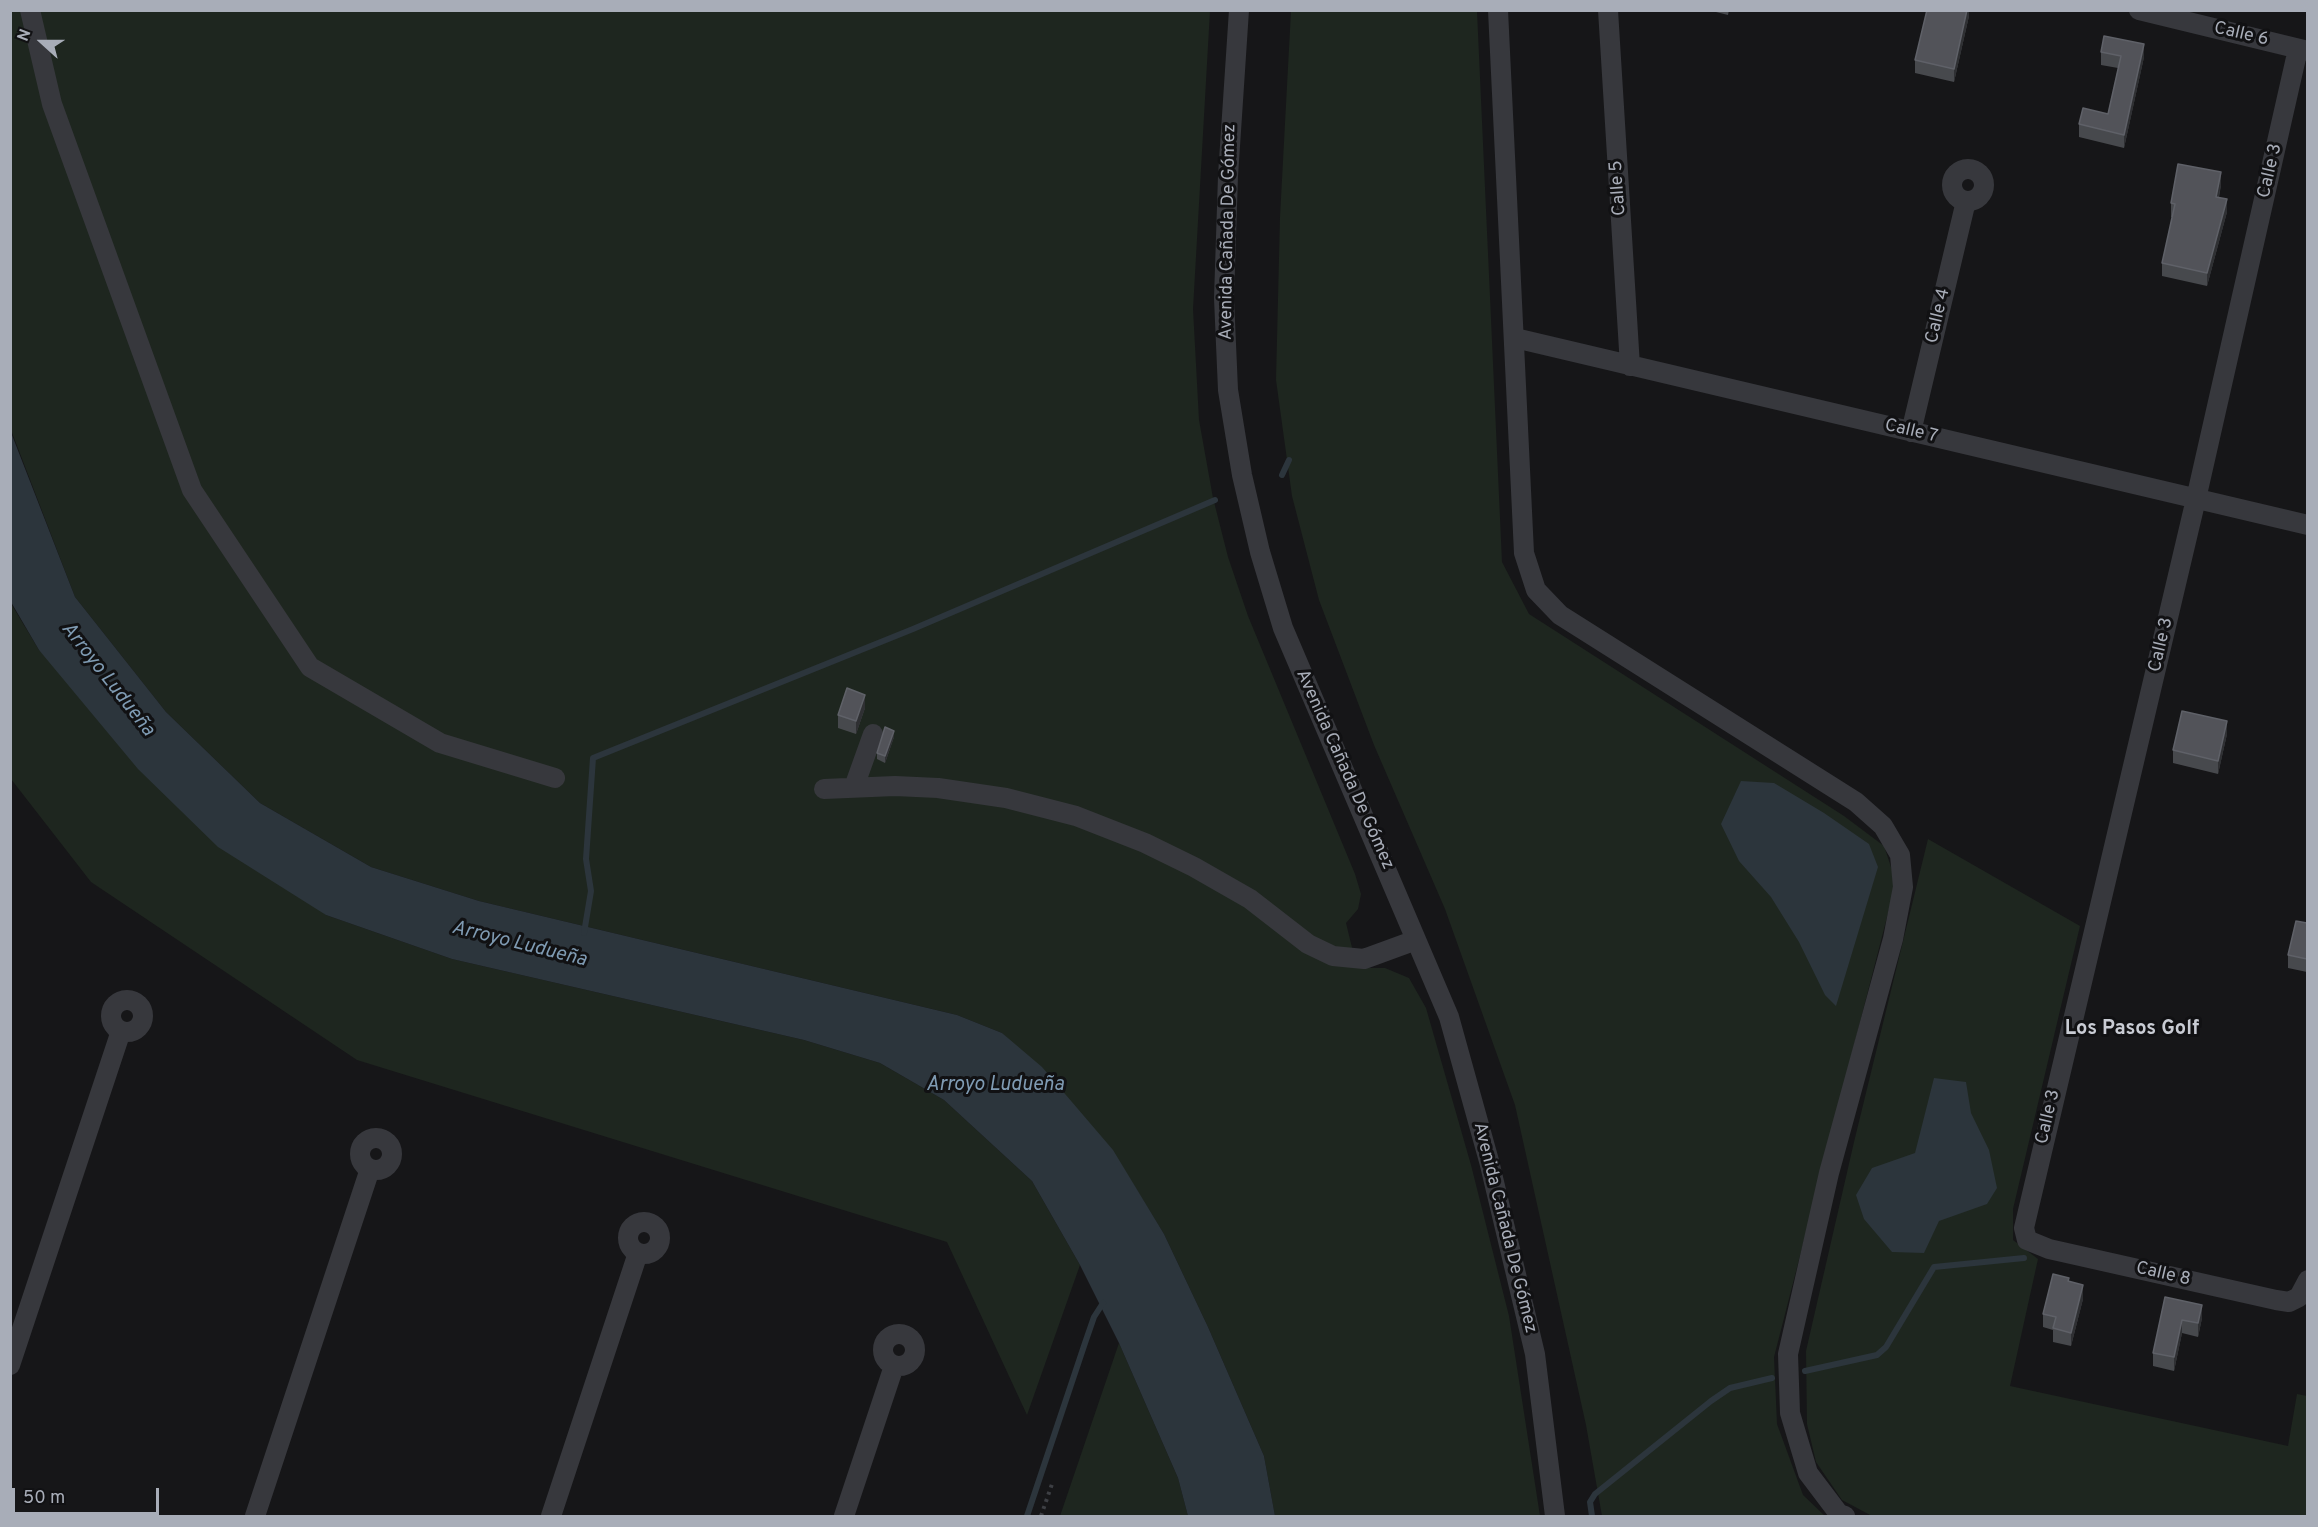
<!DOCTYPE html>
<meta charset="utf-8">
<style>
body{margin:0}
#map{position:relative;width:2318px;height:1527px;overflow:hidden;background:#161618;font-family:Overpass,sans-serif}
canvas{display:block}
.frame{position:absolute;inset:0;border:12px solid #a8adb8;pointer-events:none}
.north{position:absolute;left:12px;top:12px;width:60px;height:60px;-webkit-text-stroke:4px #111113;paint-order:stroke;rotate:291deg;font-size:16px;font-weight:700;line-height:24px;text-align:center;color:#a8adb8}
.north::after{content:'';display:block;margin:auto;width:21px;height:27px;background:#a8adb8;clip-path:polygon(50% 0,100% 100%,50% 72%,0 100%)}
.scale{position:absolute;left:12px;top:1488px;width:147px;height:27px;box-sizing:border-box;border:3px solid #a8adb8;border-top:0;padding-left:8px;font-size:18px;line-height:21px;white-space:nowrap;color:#a8adb8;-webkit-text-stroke:4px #111113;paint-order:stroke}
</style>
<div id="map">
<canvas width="2318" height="1527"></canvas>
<div class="frame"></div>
<div class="north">N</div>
<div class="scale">50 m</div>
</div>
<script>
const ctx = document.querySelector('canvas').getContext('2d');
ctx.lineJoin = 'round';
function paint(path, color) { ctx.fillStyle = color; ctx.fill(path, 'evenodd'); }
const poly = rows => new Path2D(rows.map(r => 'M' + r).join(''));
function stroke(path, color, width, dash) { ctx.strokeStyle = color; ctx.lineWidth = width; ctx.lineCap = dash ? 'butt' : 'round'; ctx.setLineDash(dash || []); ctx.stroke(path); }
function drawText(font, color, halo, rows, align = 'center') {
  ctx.font = font + ' Overpass,sans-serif'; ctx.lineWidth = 6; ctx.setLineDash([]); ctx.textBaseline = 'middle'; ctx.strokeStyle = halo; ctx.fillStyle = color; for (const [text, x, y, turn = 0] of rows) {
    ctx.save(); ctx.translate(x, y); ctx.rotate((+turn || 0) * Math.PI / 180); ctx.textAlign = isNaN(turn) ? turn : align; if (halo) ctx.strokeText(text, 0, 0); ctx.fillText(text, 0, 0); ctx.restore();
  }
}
const green = poly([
 [11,11,1210,11,1193,309,1199,420,1213,498,1228,557,1248,616,1355,874,1361,894,1358,909,1346,923,1357,968,1385,968,1409,978,1426,1008,1471,1165,1509,1316,1540,1516,1275,1516,1264,1456,1208,1327,1164,1234,1112,1150,1002,1033,957,1015,479,901,371,867,260,803,166,712,75,597,11,430],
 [1291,11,1477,11,1502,562,1529,614,1844,816,1884,846,1896,882,1774,1357,1777,1424,1803,1495,1825,1516,1602,1516,1586,1425,1515,1105,1445,909,1374,745,1319,600,1292,496,1276,380,1280,217],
 [10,602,39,650,326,915,452,959,804,1040,880,1063,944,1100,1032,1181,1080,1265,1027,1415,947,1242,357,1060,91,882,11,779],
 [1928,839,2080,926,2013,1209,2013,1240,2038,1259,2010,1386,2288,1446,2297,1394,2307,1396,2307,1516,1872,1516,1842,1500,1816,1462,1807,1424,1806,1351,1854,1142],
 [1119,1343,1178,1478,1188,1516,1060,1516]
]);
const water = poly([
 [10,430,75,597,166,712,260,803,371,867,479,901,957,1015,1002,1033,1042,1067,1113,1150,1164,1234,1208,1327,1264,1456,1275,1516,1188,1516,1178,1478,1119,1343,1080,1265,1032,1181,944,1100,880,1063,804,1040,452,959,326,915,218,847,138,769,39,650,11,602],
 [1741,781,1774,783,1824,813,1869,844,1878,867,1836,1006,1825,995,1799,942,1771,897,1739,861,1721,824],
 [1934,1078,1966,1082,1971,1113,1989,1150,1997,1188,1987,1204,1939,1221,1924,1253,1892,1252,1864,1219,1856,1195,1872,1168,1915,1153]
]);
const stream = poly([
 [1282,475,1289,460],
 [584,933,591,891,586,859,593,758,913,629,1215,500],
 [1805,1371,1877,1355,1886,1347,1934,1267,2024,1258],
 [1027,1516,1085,1343,1094,1317,1103,1303],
 [1592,1516,1590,1502,1595,1494,1711,1401,1730,1388,1772,1378]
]);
const path = poly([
 [1041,1516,1052,1484]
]);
const minor = poly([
 [30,10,52,104,192,490,310,667,440,743,555,778],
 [1239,10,1228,176,1224,298,1228,390,1242,475,1260,552,1283,628,1449,1017,1489,1161,1535,1354,1555,1516],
 [1498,10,1524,553,1536,590,1560,615,1856,802,1883,826,1900,855,1903,887,1893,939,1829,1173,1788,1354,1790,1413,1808,1473,1839,1514,1845,1516],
 [1608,10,1630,366],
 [2139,10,2308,51],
 [2298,49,2196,499,2024,1228,2027,1240,2049,1249,2276,1300,2289,1302,2299,1297,2308,1280],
 '1952 185a16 16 0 1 1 32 0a16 16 0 1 1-32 0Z',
 [1515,338,2308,525],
 [1911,432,1966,201],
 [854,787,873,734],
 [824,789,895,786,938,788,1006,798,1076,816,1145,843,1194,867,1250,899,1308,944,1333,956,1364,959,1416,940],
 '111 1016a16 16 0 1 1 32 0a16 16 0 1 1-32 0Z',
 '360 1154a16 16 0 1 1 32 0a16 16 0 1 1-32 0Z',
 '628 1238a16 16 0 1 1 32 0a16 16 0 1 1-32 0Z',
 '883 1350a16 16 0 1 1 32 0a16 16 0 1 1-32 0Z',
 [10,1365,121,1031],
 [255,1516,370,1169],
 [551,1516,638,1253],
 [844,1516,894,1366]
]);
const wall = poly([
 [1708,10,1729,10,1728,15],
 [1969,10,1969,16,1954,82,1915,73,1915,60],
 [2101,52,2144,57,2124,148,2079,137,2079,124,2108,114,2118,68,2101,65],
 [2221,185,2219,197,2227,212,2207,286,2162,276,2162,263,2172,217,2171,217,2171,203],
 [865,708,856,734,838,728,838,715],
 [2227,734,2218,774,2173,763,2173,750],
 [894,737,885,763,877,759,877,753],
 [2307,923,2307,972,2288,968,2288,955],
 [2069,1282,2083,1299,2071,1346,2053,1342,2053,1330,2043,1327,2043,1314],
 [2165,1297,2202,1318,2198,1337,2182,1333,2174,1371,2153,1366,2153,1353]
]);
const shadedWall = poly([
 [1967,10,1969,10,1969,16,1954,82,1954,69],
 [2144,44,2144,57,2124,148,2124,135],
 [2221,172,2221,185,2216,210,2216,197],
 [2227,199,2227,212,2207,286,2207,273],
 [865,695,865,708,856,734,856,721],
 [2227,721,2227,734,2218,774,2218,761],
 [894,731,894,737,885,763,885,756],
 [2083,1285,2083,1299,2071,1346,2071,1333],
 [2202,1305,2202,1318,2198,1337,2198,1323],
 [2182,1320,2182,1333,2174,1371,2174,1357]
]);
const building = poly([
 [1927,10,1967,10,1954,69,1915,60,1927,10],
 [2104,36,2144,44,2124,135,2079,124,2083,108,2108,114,2121,56,2101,52,2104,36],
 [2178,164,2221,172,2216,197,2227,199,2207,273,2162,263,2175,204,2171,203,2178,164],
 [847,688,865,695,856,721,838,715,847,688],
 [2182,711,2227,721,2218,761,2173,750,2182,711],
 [885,727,894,731,885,756,877,753,885,727],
 [2296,921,2307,923,2307,959,2288,955,2296,921],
 [2053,1274,2069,1278,2068,1281,2083,1285,2071,1333,2053,1328,2056,1317,2043,1314,2053,1274],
 [2165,1297,2202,1305,2198,1323,2182,1320,2174,1357,2153,1353,2165,1297]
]);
const streetNames = [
 ["Calle 6",2241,35,13],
 ["Calle 3",2271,171,-77],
 ["Calle 5",1619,188,-94],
 ["Avenida Cañada De Gómez",1229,232,-89],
 ["Calle 4",1939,316,-77],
 ["Calle 7",1911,432,13],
 ["Calle 3",2162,645,-77],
 ["Avenida Cañada De Gómez",1344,770,66],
 ["Calle 3",2049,1117,-77],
 ["Avenida Cañada De Gómez",1504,1228,76],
 ["Calle 8",2163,1275,13]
];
const waterNames = [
 ["Arroyo Ludueña",107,680,52],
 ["Arroyo Ludueña",519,945,14],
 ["Arroyo Ludueña",995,1086]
];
const neighbourhoodNames = [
 ["Los Pasos Golf",2132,1030]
];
paint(green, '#1e261f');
paint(water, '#2c353c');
stroke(stream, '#2c353c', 6);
stroke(path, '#3d3f44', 4, [3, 4.5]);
stroke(minor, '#37383d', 20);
paint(wall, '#47494d');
paint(shadedWall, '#2f3033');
paint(building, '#525359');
stroke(building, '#5f6168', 1.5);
drawText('18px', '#a8adb8', '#111113', streetNames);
drawText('italic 20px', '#7f9bb3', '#111113', waterNames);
drawText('bold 20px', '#c9ccd4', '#111113', neighbourhoodNames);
</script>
